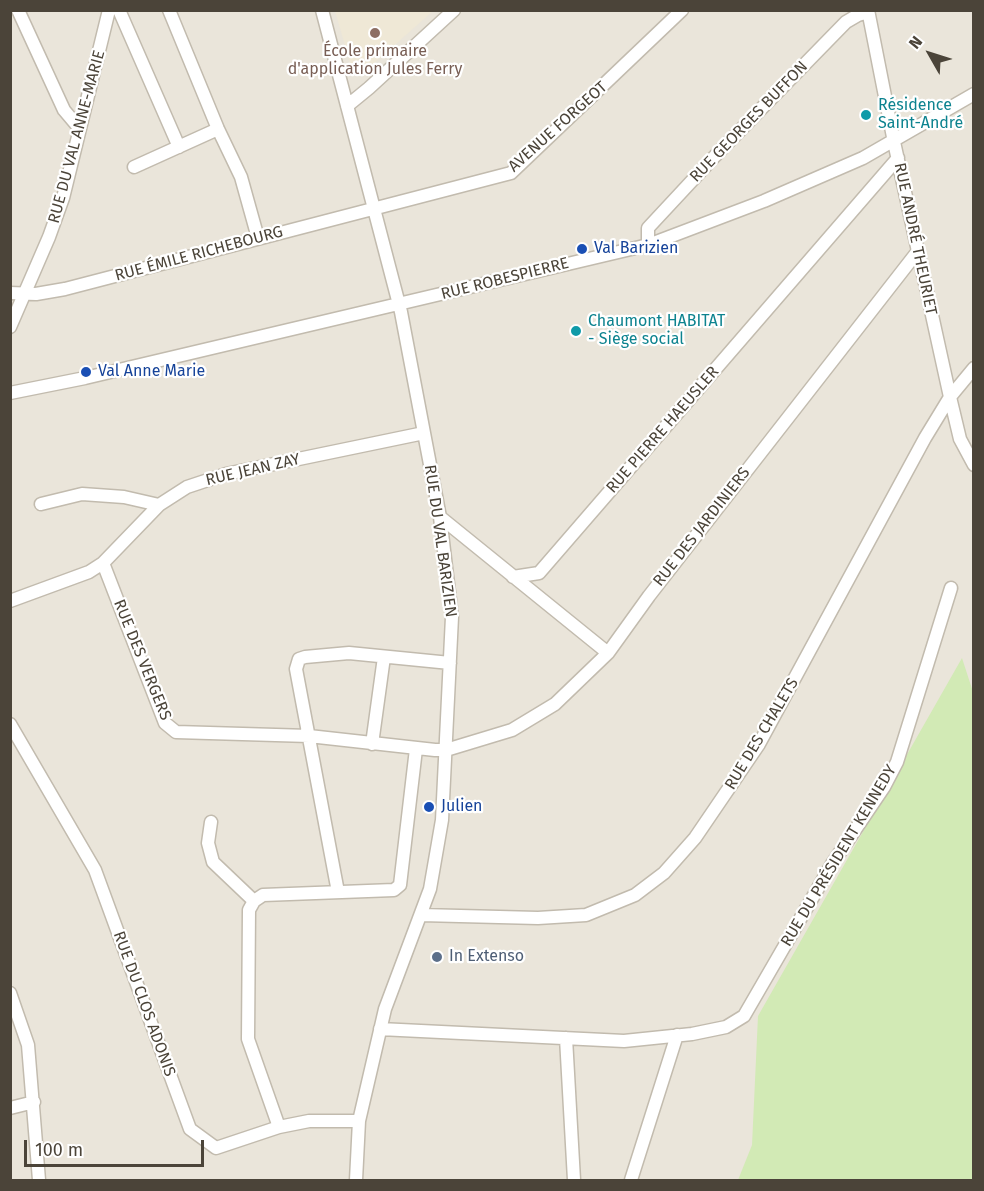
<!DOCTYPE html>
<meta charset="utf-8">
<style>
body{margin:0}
#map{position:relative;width:984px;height:1191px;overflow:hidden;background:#f6f3ec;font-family:"Fira Sans",sans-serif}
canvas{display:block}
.frame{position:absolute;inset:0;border:12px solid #4b4439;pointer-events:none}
.north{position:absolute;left:900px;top:24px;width:60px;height:60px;-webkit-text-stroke:4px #fff;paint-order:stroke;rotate:309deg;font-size:16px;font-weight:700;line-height:24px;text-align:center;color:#4b4439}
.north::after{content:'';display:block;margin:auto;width:21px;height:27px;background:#4b4439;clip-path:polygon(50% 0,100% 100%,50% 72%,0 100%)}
.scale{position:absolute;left:24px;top:1140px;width:180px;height:27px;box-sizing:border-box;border:3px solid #4b4439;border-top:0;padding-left:8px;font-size:18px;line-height:21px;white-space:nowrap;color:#4b4439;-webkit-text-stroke:4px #fff;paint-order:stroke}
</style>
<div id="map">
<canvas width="984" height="1191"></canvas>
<div class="frame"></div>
<div class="north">N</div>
<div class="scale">100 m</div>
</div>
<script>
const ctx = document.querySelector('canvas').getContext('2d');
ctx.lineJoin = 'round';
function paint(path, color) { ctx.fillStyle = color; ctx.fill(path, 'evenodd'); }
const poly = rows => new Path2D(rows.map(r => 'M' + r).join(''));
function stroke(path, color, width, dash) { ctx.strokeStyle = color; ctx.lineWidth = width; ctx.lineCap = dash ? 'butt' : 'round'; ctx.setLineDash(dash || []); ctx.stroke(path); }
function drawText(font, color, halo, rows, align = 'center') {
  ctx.font = font + ' "Fira Sans",sans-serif'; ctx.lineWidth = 4.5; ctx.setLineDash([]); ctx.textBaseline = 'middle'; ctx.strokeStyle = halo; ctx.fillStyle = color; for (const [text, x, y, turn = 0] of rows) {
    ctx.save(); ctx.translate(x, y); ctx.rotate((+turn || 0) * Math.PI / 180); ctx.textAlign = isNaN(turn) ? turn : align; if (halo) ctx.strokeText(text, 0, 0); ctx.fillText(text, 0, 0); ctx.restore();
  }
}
const residential = poly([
 [10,11,973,11,973,820,753,1180,11,1180]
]);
const education = poly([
 [335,11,335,10,433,11,361,75,353,73]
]);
const green = poly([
 [962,658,974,695,973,1180,738,1180,752,1145,758,1016]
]);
const minor = poly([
 [18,10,64,110,80,129],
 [119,10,179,147],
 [169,10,218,129,241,177,258,238],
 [322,10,401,312,440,517,452,617,442,820,430,889,385,1009,359,1121,356,1180],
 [868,10,894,142,950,397,960,439,974,465],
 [347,106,369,88,454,10],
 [134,167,218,129],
 [648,245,648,228,715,156,846,22,858,15,868,12],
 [10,293,36,294,65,289,511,173,682,10],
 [10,327,49,237,63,198,109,10],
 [10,393,85,378,648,245,764,201,863,158,974,94],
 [41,504,82,494,124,497,159,505],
 [440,517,608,653],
 [103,563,165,723,176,732,309,736,435,750,446,750,512,730,555,704,608,653,649,596,918,251],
 [513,577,539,573,898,158],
 [10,601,89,572,103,563,159,505,187,487,226,474,424,433],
 [10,724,95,870,190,1129,216,1148,279,1127,309,1121,359,1121],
 [372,744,384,657],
 [211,822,208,843,213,862,254,901],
 [338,892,296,669,299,659,305,657,349,653,450,663],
 [421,915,538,918,586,915,635,895,664,873,695,838,759,744,925,438,950,397,974,368],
 [10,993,28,1045,39,1180],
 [380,1029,624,1041,692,1034,726,1027,744,1016,832,864,884,787,897,762,951,588],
 [566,1038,574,1180],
 [10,1108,34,1102],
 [279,1127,248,1039,249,910,254,901,263,895,394,890,400,885,416,749],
 [631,1180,677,1035]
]);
const markers = [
 [375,33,6,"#8d6e63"],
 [866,115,6,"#0f9aa8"],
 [582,249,6,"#1a4fb4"],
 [576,331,6,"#0f9aa8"],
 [86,372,6,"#1a4fb4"],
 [429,807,6,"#1a4fb4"],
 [437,957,6,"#5c6f8a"]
];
const educationNames = [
 ["École primaire",375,52],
 ["d'application Jules Ferry",375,70]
];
const cultureNames = [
 ["Résidence",878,106],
 ["Saint-André",878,124],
 ["Chaumont HABITAT",588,322],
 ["- Siège social",588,340]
];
const streetNames = [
 ["RUE GEORGES BUFFON",749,122,-46],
 ["AVENUE FORGEOT",558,127,-42],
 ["RUE DU VAL ANNE-MARIE",77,137,-75],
 ["RUE ANDRÉ THEURIET",915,239,78],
 ["RUE ÉMILE RICHEBOURG",199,254,-15],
 ["RUE ROBESPIERRE",505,279,-14],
 ["RUE PIERRE HAEUSLER",663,430,-49],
 ["RUE JEAN ZAY",253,470,-13],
 ["RUE DES JARDINIERS",702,527,-52],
 ["RUE DU VAL BARIZIEN",440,541,82],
 ["RUE DES VERGERS",142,660,68],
 ["RUE DES CHALETS",762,734,-59],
 ["RUE DU PRÉSIDENT KENNEDY",839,856,-59],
 ["RUE DU CLOS ADONIS",144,1004,70]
];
const transitNames = [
 ["Val Barizien",594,249],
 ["Val Anne Marie",98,372],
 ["Julien",441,807]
];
const serviceNames = [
 ["In Extenso",449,957]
];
paint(residential, '#eae5da');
paint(education, '#efe8d6');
paint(green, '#d2eab5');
stroke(minor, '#c2bbae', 15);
stroke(minor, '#fff', 12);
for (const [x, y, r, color] of markers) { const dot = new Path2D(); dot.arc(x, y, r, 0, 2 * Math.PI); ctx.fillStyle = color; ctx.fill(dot); stroke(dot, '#fff', 2); }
drawText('16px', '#785e54', '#fff', educationNames);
drawText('16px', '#0d838f', '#fff', cultureNames, 'left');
drawText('16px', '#4b4439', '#fff', streetNames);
drawText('16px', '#164399', '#fff', transitNames, 'left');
drawText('16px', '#4e5e75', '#fff', serviceNames, 'left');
</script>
